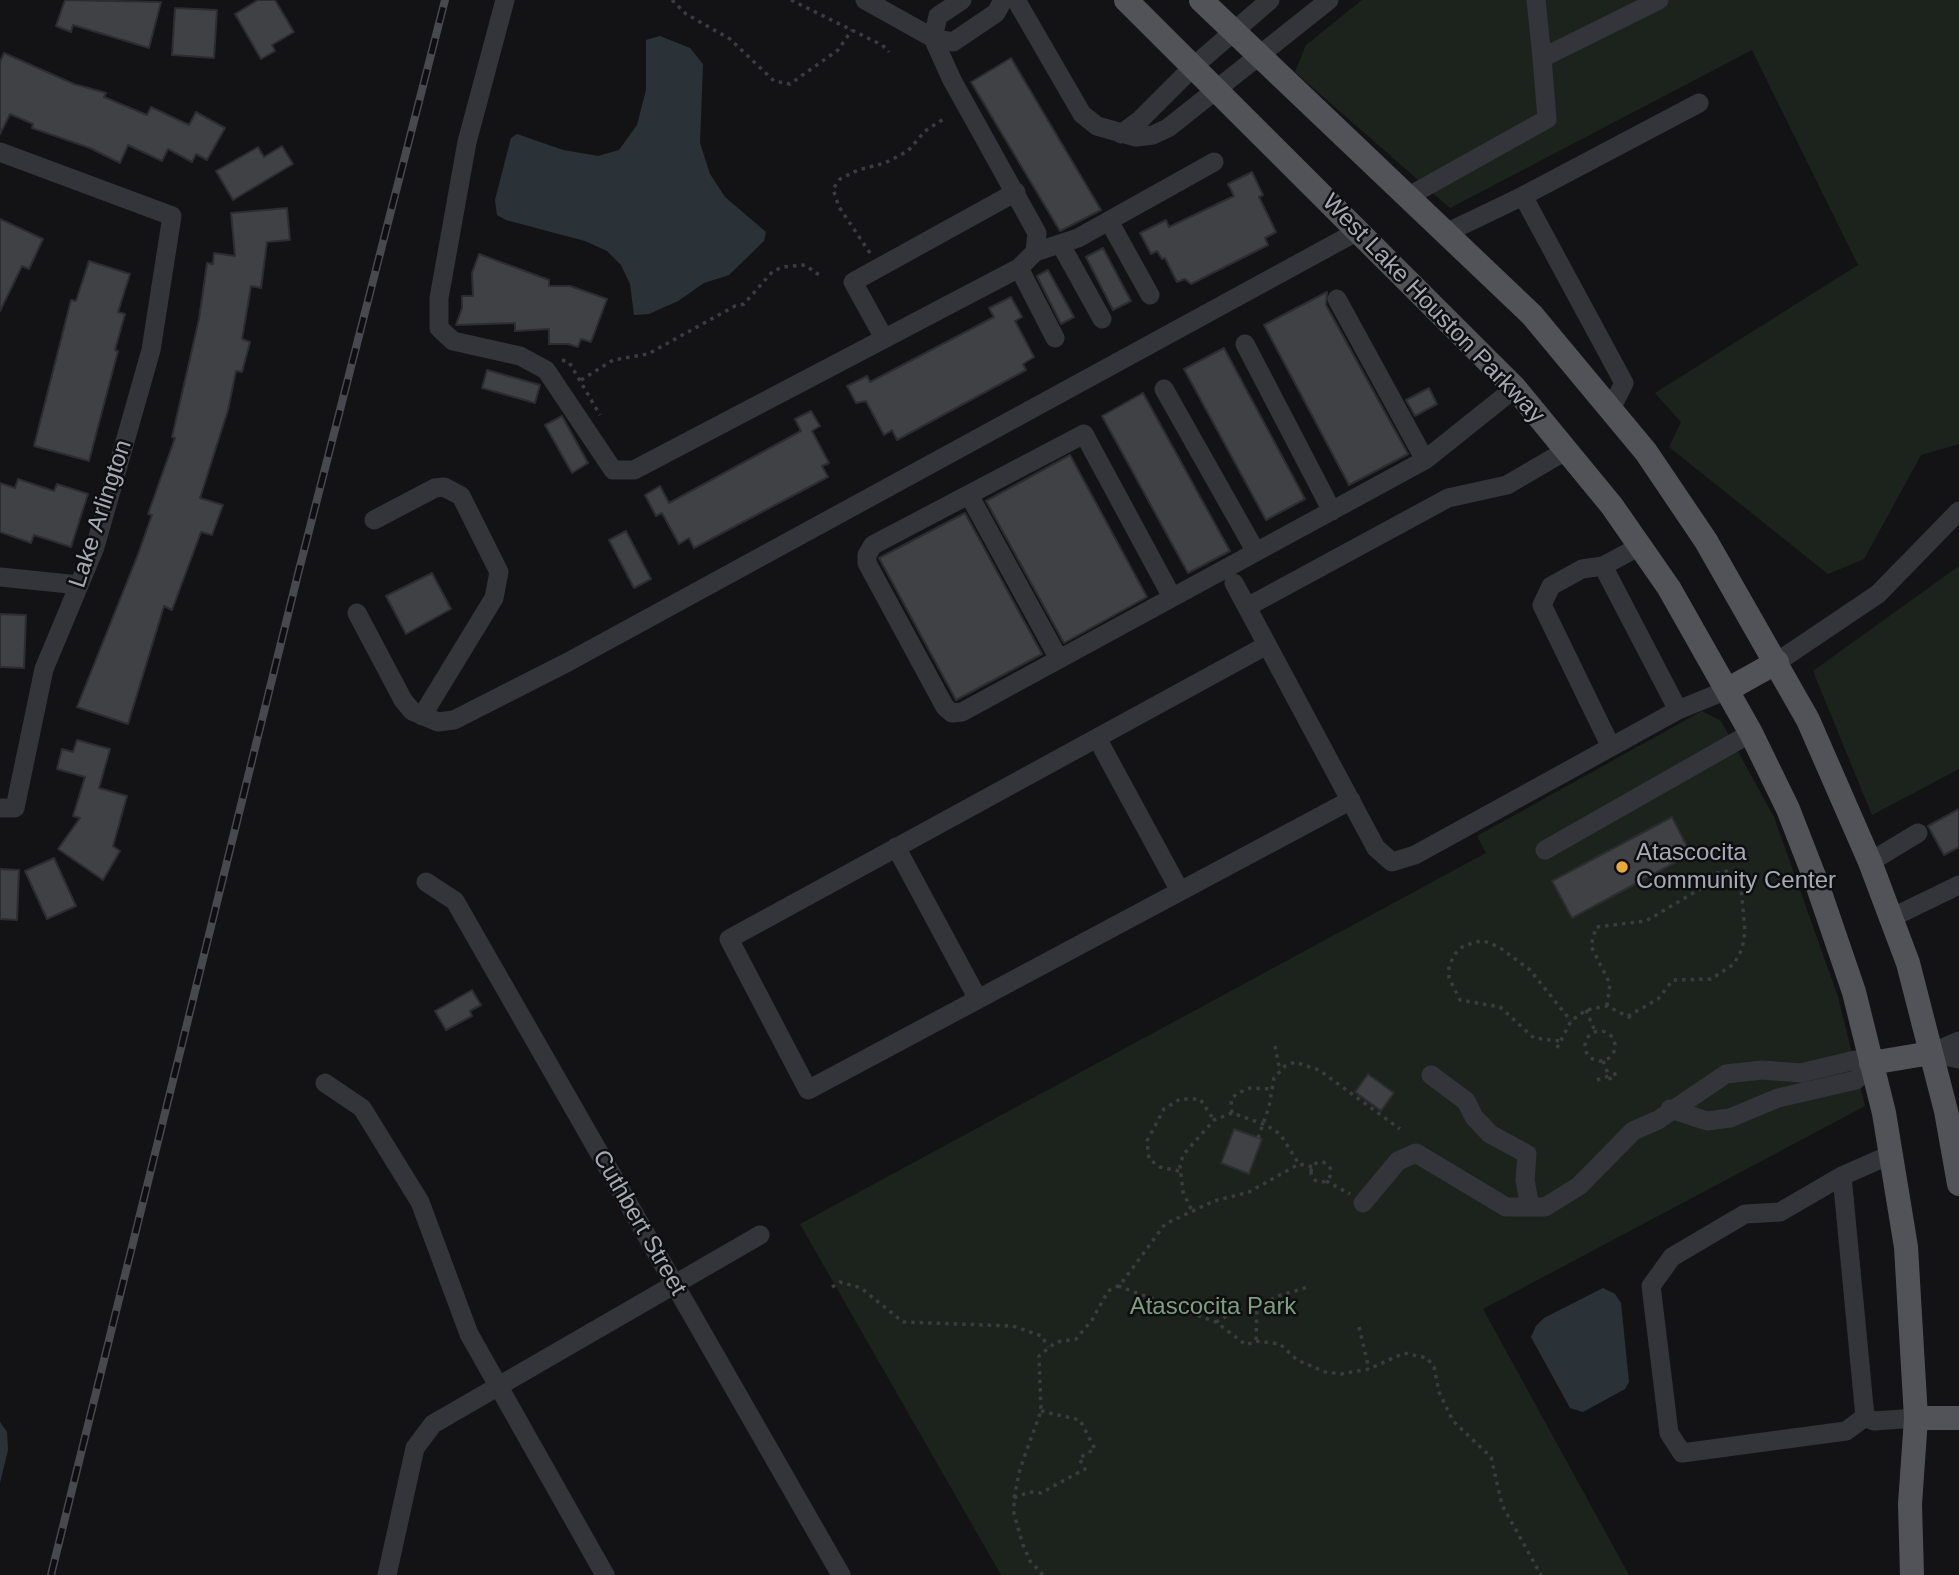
<!DOCTYPE html>
<style>
body{margin:0}
canvas{display:block;background:#131315}
</style>
<canvas width="1959" height="1575"></canvas>
<script>
const ctx = document.querySelector('canvas').getContext('2d');
ctx.lineJoin = 'round';
function paint(path, color) { ctx.fillStyle = color; ctx.fill(path, 'evenodd'); }
const poly = rows => new Path2D(rows.map(r => 'M' + r).join(''));
function stroke(path, color, width, dash) { ctx.strokeStyle = color; ctx.lineWidth = width; ctx.lineCap = dash ? 'butt' : 'round'; ctx.setLineDash(dash || []); ctx.stroke(path); }
function drawText(font, color, halo, rows, align = 'center') {
  ctx.font = font + ' Arial,sans-serif'; ctx.lineWidth = 5; ctx.setLineDash([]); ctx.textBaseline = 'middle'; ctx.strokeStyle = halo; ctx.fillStyle = color; for (const [text, x, y, turn = 0] of rows) {
    ctx.save(); ctx.translate(x, y); ctx.rotate((+turn || 0) * Math.PI / 180); ctx.textAlign = isNaN(turn) ? turn : align; if (halo) ctx.strokeText(text, 0, 0); ctx.fillText(text, 0, 0); ctx.restore();
  }
}
const green = poly([
 [1362,0,1959,0,1959,444,1921,455,1864,559,1828,574,1669,447,1681,422,1655,393,1858,265,1752,50,1450,208,1295,72,1306,45],
 [1959,566,1959,769,1872,815,1813,671],
 [1702,711,1721,721,1774,817,1838,997,1865,1106,1483,1309,1629,1575,1001,1575,800,1224,1486,853,1477,836]
]);
const water = poly([
 [660,36,690,48,703,64,700,143,710,174,725,197,766,232,764,241,729,275,704,283,678,301,649,314,634,315,630,284,621,265,607,251,585,241,506,220,497,215,495,200,511,138,517,134,563,150,598,156,619,150,637,125,646,90,646,40],
 [1603,1288,1615,1294,1621,1303,1629,1382,1625,1389,1583,1412,1570,1408,1531,1337,1536,1326,1544,1318],
 [0,1422,7,1432,8,1450,0,1483]
]);
const building = poly([
 [65,0,161,2,149,48,73,25,71,32,56,26,65,0],
 [258,0,275,0,294,32,272,45,275,51,261,59,235,14,258,0],
 [175,8,217,10,214,58,172,55,175,8],
 [4,53,74,84,106,93,104,97,147,115,151,107,189,125,196,112,225,128,207,160,196,154,192,162,168,149,162,161,128,145,120,163,90,148,32,128,33,124,10,114,0,134,0,62,4,53],
 [1011,58,1101,210,1060,231,971,82,1011,58],
 [282,146,293,164,233,200,216,171,258,147,264,157,282,146],
 [1252,172,1263,195,1259,197,1276,232,1265,238,1268,245,1191,284,1185,279,1177,282,1165,258,1162,259,1157,251,1151,254,1140,233,1166,220,1169,227,1234,196,1228,184,1252,172],
 [287,208,290,240,267,242,261,288,251,286,242,339,250,342,242,372,236,371,228,410,200,498,223,505,212,535,201,532,172,610,164,606,128,724,77,707,137,557,152,515,148,514,175,438,172,437,199,319,207,263,213,264,214,253,235,256,231,213,287,208],
 [0,219,43,239,29,269,22,266,0,311,0,219],
 [1103,248,1131,301,1113,310,1086,257,1103,248],
 [479,254,549,280,549,286,570,286,607,299,591,342,581,339,578,347,568,344,549,344,549,329,515,331,515,323,456,325,462,308,462,296,473,296,472,273,479,254],
 [89,261,130,274,118,312,125,314,115,350,118,351,89,461,34,446,71,300,76,301,89,261],
 [1048,270,1074,317,1061,324,1037,276,1048,270],
 [1327,292,1326,305,1408,454,1349,485,1264,325,1327,292],
 [1011,297,1022,317,1015,321,1034,357,1023,364,1026,370,897,440,892,430,884,435,866,401,856,403,847,386,867,376,870,382,994,317,989,308,1011,297],
 [1224,348,1305,499,1266,520,1184,369,1224,348],
 [487,370,540,385,535,403,482,388,487,370],
 [1429,388,1437,404,1415,416,1406,400,1429,388],
 [1143,393,1230,551,1188,573,1102,416,1143,393],
 [811,411,820,426,812,431,829,463,822,466,828,477,694,548,689,538,679,544,662,513,656,516,645,495,660,486,669,503,801,431,795,419,811,411],
 [562,416,588,463,572,473,545,425,562,416],
 [1070,455,1147,597,1064,643,986,501,1070,455],
 [18,479,54,491,57,484,88,494,71,547,34,535,31,543,0,532,0,483,15,488,18,479],
 [965,513,1042,654,956,700,879,558,965,513],
 [626,531,651,579,634,588,609,540,626,531],
 [432,573,451,609,406,634,386,596,432,573],
 [0,614,26,615,24,668,0,667,0,614],
 [77,740,110,749,99,788,127,796,113,846,120,851,103,880,58,849,80,818,73,816,85,777,57,769,62,749,73,752,77,740],
 [1959,809,1959,847,1944,855,1928,826,1959,809],
 [1672,817,1691,854,1572,918,1552,881,1672,817],
 [54,858,76,906,47,919,25,871,54,858],
 [0,869,19,870,17,920,0,919,0,869],
 [472,990,481,1005,470,1011,472,1016,446,1030,435,1011,472,990],
 [1368,1074,1394,1093,1381,1111,1355,1092,1368,1074],
 [1234,1129,1262,1139,1249,1174,1221,1163,1234,1129]
]);
const path = poly([
 [672,0,686,14,730,39,774,81,790,84,838,50,852,30],
 [791,0,882,45,889,52],
 [870,253,839,207,833,189,840,179,858,170,885,163,908,151,925,131,945,118],
 [562,360,569,362,600,415],
 [581,380,613,360,648,354,735,306,744,304,773,271,783,267,805,265,822,277],
 [1607,1006,1610,984,1591,946,1596,927,1646,921,1700,889,1712,874,1733,870,1740,875,1745,932,1742,949,1734,964,1711,979,1673,980,1658,999,1628,1016],
 [1586,1010,1595,1031],
 '1585 1046a15 15 0 1 1 30 0a15 15 0 1 1-30 0Z',
 [1559,1041,1534,1038,1500,1007,1460,1000,1449,978,1449,966,1455,954,1462,947,1475,942,1484,941,1499,947,1530,970,1571,1021],
 [1275,1046,1280,1071],
 [1557,1048,1571,1021,1586,1010,1607,1006,1633,1019],
 [1603,1061,1611,1081],
 [1597,1080,1618,1073],
 [1232,1113,1231,1100,1236,1094,1250,1088,1272,1089],
 [1258,1138,1269,1107,1274,1078,1285,1066,1295,1062,1319,1070,1400,1129],
 '1311 1172a10 10 0 1 1 20 0a10 10 0 1 1-20 0Z',
 [1179,1171,1160,1167,1149,1159,1147,1141,1164,1109,1180,1099,1200,1099,1214,1120],
 [1326,1181,1350,1194],
 [1191,1209,1183,1192,1180,1166,1183,1155,1214,1120,1232,1113,1266,1125,1280,1134,1299,1164],
 [1118,1286,1216,1322,1246,1345,1256,1341,1280,1344,1297,1360,1325,1372,1341,1374,1369,1369,1404,1353,1427,1358,1434,1367,1439,1392,1453,1421,1491,1457,1502,1505,1541,1575],
 [832,1287,840,1282,861,1288,903,1322,1013,1326,1042,1336,1048,1347],
 [1216,1322,1234,1312,1257,1307,1278,1296,1308,1287],
 [1359,1327,1369,1369],
 [1256,1340,1257,1307],
 [1014,1498,1029,1492,1041,1493,1085,1469,1079,1458,1095,1449,1080,1420,1041,1411],
 [1043,1575,1030,1561,1023,1545,1014,1514,1014,1498,1020,1469,1041,1411,1039,1356,1056,1342,1076,1339,1092,1320,1108,1291,1120,1285,1165,1224,1214,1201,1249,1192,1299,1164,1313,1167]
]);
const minor = poly([
 [505,0,467,142,439,298,439,328,453,341,520,356,546,370,613,470,634,470,1019,268,1035,252,1037,233,952,80,933,38,865,0],
 [962,0,938,16,933,38,953,42,996,13,1003,0],
 [1016,0,1082,114,1097,126,1136,137,1153,135,1168,128,1329,0],
 [1536,0,1542,58],
 [1121,134,1141,119,1194,66,1270,0],
 [0,152,172,216,151,350,95,547,44,669,15,808,0,808],
 [1409,196,1547,119,1542,58,1659,0],
 [1523,196,1699,103],
 [1109,221,1150,295],
 [1448,232,1523,196,1624,383,1611,409],
 [1061,245,1102,319],
 [1035,252,1078,238,1214,162],
 [1019,268,1055,338],
 [1337,299,1425,460],
 [884,338,853,282,1016,192],
 [1245,344,1332,511],
 [1164,389,1256,552],
 [969,495,1059,659],
 [374,520,435,488,444,487,461,496,499,572,494,598,422,716],
 [1640,546,1603,566,1582,569,1551,586,1542,605,1611,747,1678,710,1727,690],
 [1603,566,1678,710],
 [0,577,79,585],
 [1234,583,1376,848,1392,862,1415,855,1611,747],
 [1172,597,1084,434,873,545,867,555,867,563,945,707,952,713,962,712,1425,460,1515,388],
 [1247,607,1448,498,1507,485,1567,450],
 [357,613,403,700,412,711,438,722,454,720,568,662,1358,231],
 [1267,645,729,939,808,1090,1351,800],
 [1777,662,1878,594,1959,511],
 [1097,738,1180,891],
 [896,847,978,999],
 [1545,850,1751,733],
 [1870,862,1918,833],
 [426,882,455,901,841,1575],
 [1891,918,1959,885],
 [1931,1053,1959,1041],
 [1931,1053,1959,1059],
 [1431,1075,1466,1101,1474,1117,1490,1134,1527,1154,1525,1180,1530,1207],
 [325,1083,362,1108,420,1202,469,1334,605,1575],
 [1670,1109,1707,1121,1730,1118,1778,1098,1856,1080,1871,1063],
 [1892,1154,1842,1176,1865,1417,1874,1421,1916,1418],
 [1842,1176,1780,1212,1745,1214,1672,1257,1651,1286,1669,1433,1682,1453,1846,1431,1865,1417],
 [1363,1203,1398,1161,1416,1153,1506,1207,1545,1207,1579,1186,1633,1131,1658,1120,1726,1074,1762,1070,1801,1073,1855,1060,1871,1063],
 [387,1575,415,1448,433,1424,760,1235]
]);
const major = poly([
 [1126,0,1515,388,1612,506,1669,588,1751,733,1788,809,1816,881,1854,992,1884,1113,1906,1247,1916,1418,1910,1504,1912,1575],
 [1201,0,1532,315,1646,452,1706,541,1808,720,1870,862,1908,963,1946,1111,1959,1184],
 [1727,690,1777,662],
 [1871,1063,1931,1053],
 [1916,1418,1959,1418]
]);
const rail = poly([
 [51,1575,298,574,445,0]
]);
const markers = [
 [1622,867,7,"#eaa936"]
];
const streetNames = [
 ["West Lake Houston Parkway",1433,309,46],
 ["Lake Arlington",101,514,-72],
 ["Cuthbert Street",639,1223,60]
];
const poiNames = [
 ["Atascocita",1636,853],
 ["Community Center",1636,881]
];
const parkNames = [
 ["Atascocita Park",1213,1307]
];
paint(green, '#1c231c');
paint(water, '#2a3238');
paint(building, '#3f4145');
stroke(building, '#2d2d31', 2);
stroke(path, '#3a3c41', 3.5, [3.5, 5]);
stroke(minor, '#34353a', 19);
stroke(major, '#515359', 24);
stroke(rail, '#48494f', 8);
stroke(rail, '#0e0e10', 5, [16]);
for (const [x, y, r, color] of markers) { const dot = new Path2D(); dot.arc(x, y, r, 0, 2 * Math.PI); ctx.fillStyle = color; ctx.fill(dot); stroke(dot, '#0e0e10', 2.5); }
drawText('24px', '#a5abb5', '#0e0e10', streetNames);
drawText('24px', '#a5abb5', '#0e0e10', poiNames, 'left');
drawText('24px', '#7d9f7e', '#0e0e10', parkNames);
</script>
